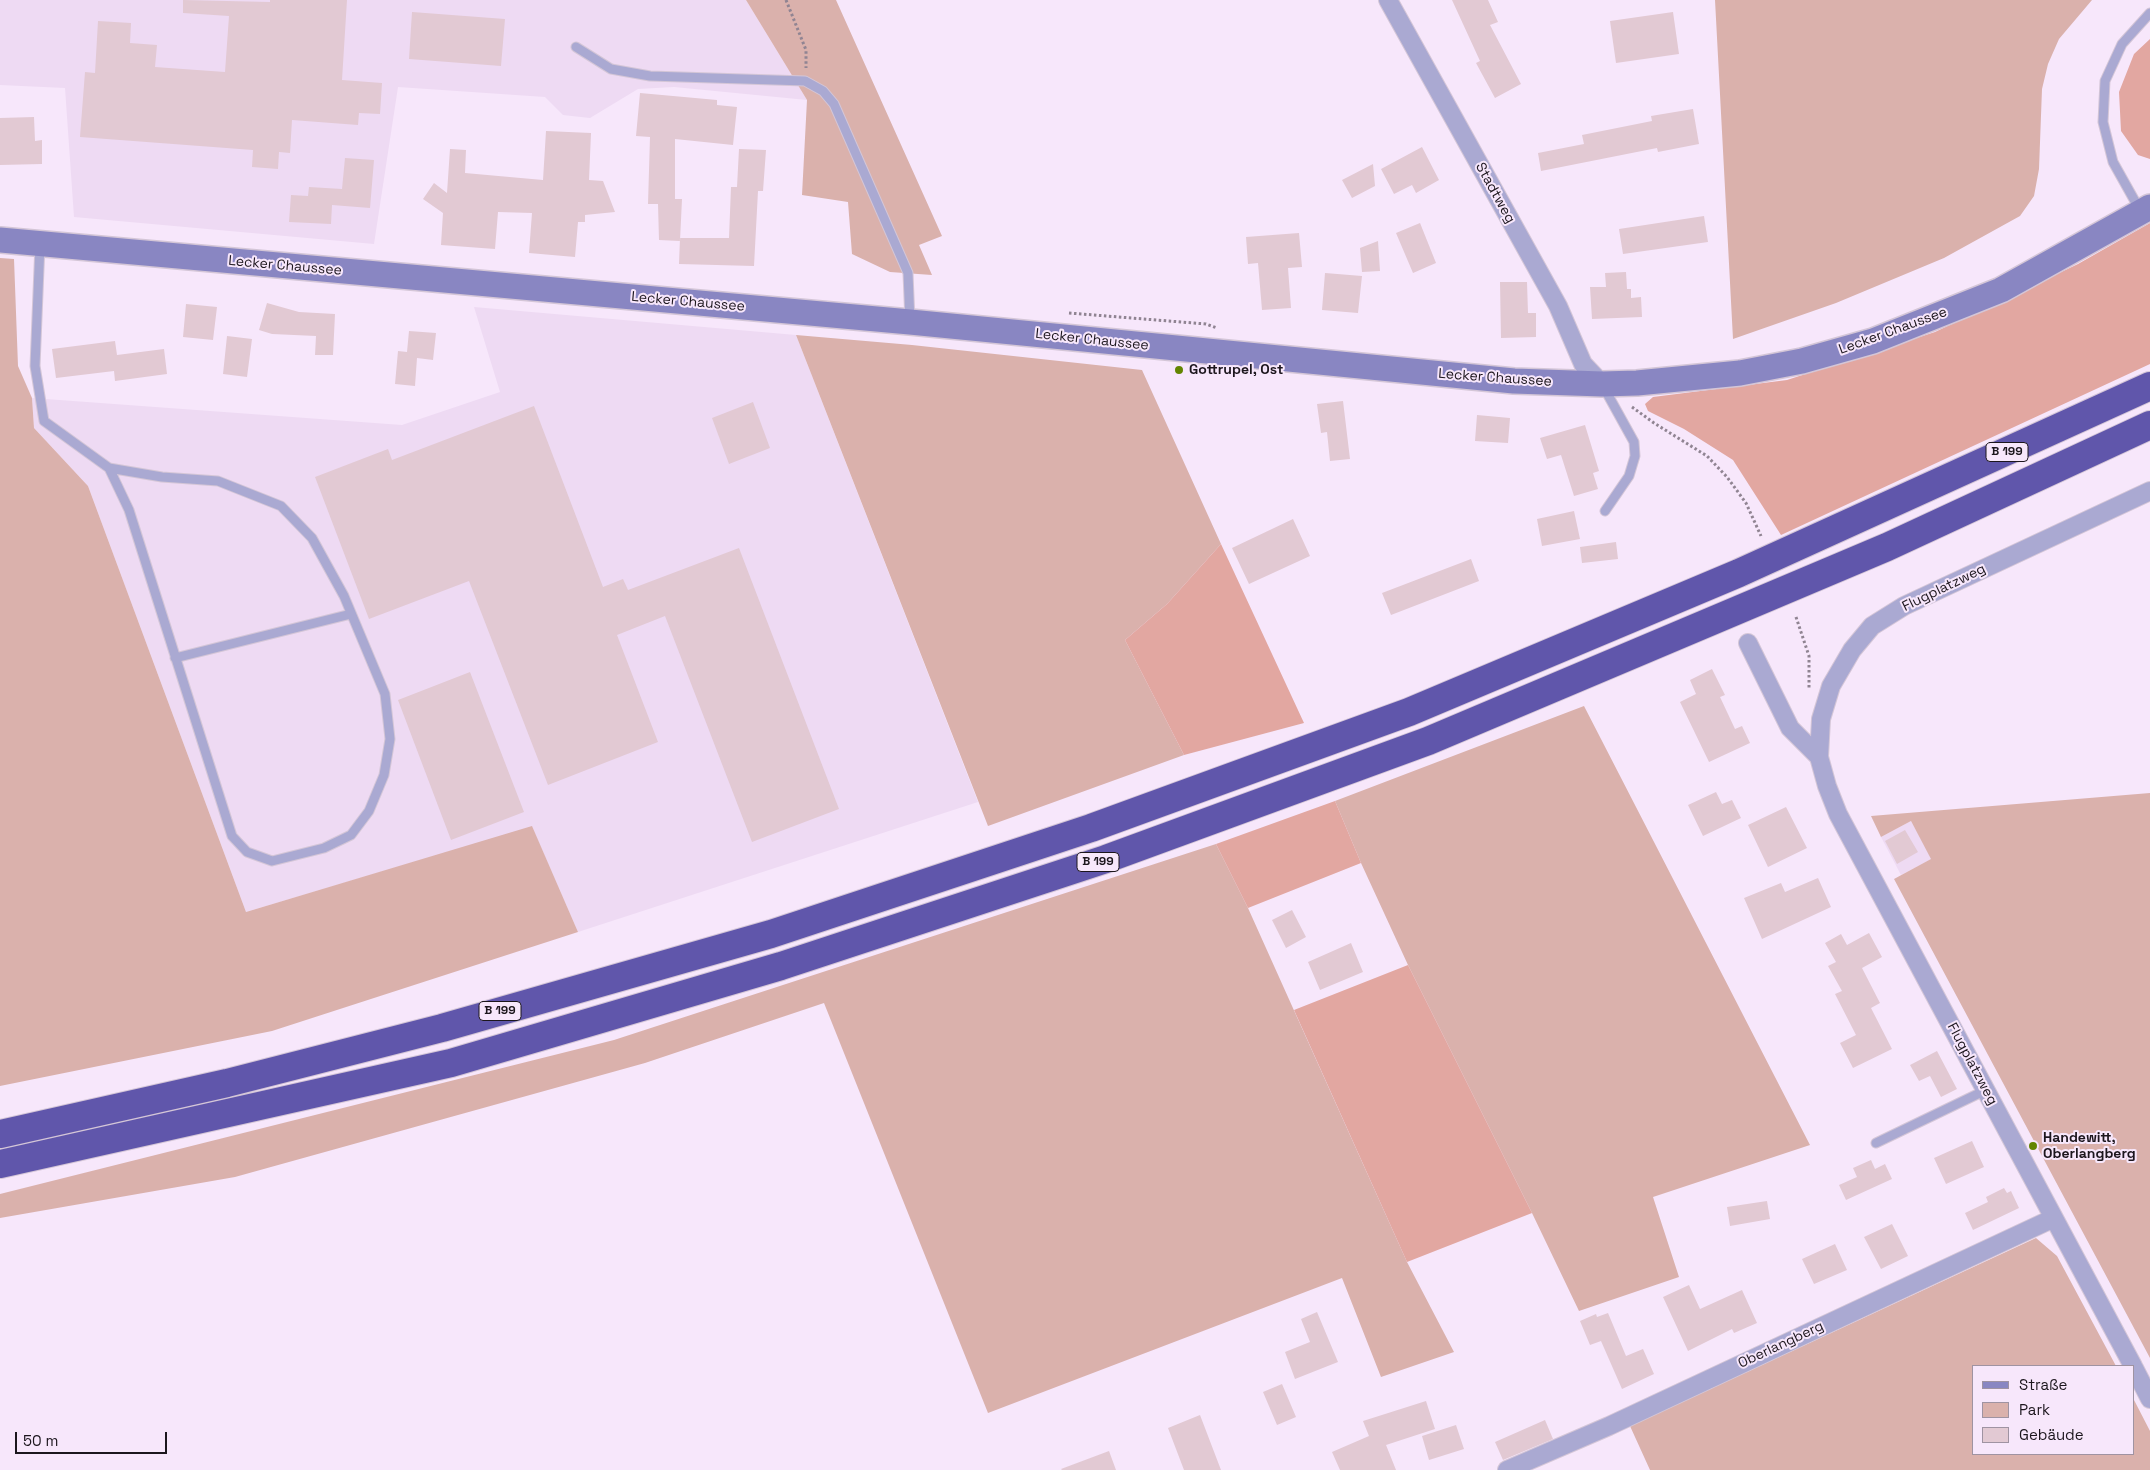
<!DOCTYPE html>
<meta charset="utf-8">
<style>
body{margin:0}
#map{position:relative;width:2150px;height:1470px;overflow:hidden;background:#f7e7fb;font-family:"Space Grotesk",sans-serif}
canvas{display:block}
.legend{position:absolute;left:1972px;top:1365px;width:162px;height:90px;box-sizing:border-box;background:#f7e7fb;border:1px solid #9f93a2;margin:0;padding:6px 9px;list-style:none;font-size:15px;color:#1c161d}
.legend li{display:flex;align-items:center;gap:10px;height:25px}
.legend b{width:25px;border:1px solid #9f93a2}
.scale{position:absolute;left:15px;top:1432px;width:152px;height:22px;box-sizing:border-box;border:2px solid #1c161d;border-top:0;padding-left:6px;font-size:15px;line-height:18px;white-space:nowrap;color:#1c161d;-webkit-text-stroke:4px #f7e7fb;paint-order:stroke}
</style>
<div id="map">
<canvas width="2150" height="1470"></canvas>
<ul class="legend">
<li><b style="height:6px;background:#8986c2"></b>Straße</li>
<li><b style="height:14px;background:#dab1ac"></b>Park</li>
<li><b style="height:14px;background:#e2c9d3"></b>Gebäude</li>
</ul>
<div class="scale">50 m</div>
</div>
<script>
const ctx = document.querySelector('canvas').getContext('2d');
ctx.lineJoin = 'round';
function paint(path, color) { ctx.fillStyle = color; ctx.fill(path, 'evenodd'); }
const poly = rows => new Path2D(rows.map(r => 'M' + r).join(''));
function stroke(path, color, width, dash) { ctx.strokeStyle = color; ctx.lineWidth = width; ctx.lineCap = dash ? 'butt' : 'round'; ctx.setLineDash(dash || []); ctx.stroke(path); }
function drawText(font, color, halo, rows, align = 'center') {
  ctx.font = font + ' "Space Grotesk",sans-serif'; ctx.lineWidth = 4; ctx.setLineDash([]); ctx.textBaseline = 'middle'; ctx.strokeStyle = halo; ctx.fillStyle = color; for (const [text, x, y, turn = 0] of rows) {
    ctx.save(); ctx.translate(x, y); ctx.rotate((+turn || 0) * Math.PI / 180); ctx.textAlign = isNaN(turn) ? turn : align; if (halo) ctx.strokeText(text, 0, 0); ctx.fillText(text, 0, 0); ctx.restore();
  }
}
const built = poly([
 [0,0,746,0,807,100,674,87,638,89,590,118,563,115,545,97,398,87,374,244,74,217,65,88,0,85],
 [474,307,796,335,978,802,578,932,532,827,246,912,88,486,34,428,32,398,402,425,500,392],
 [1911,821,1932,859,1901,875,1881,837]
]);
const green = poly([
 [746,0,836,0,942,236,919,245,932,275,890,272,852,254,848,202,802,195,807,100],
 [1715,0,2092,0,2059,39,2048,64,2042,89,2039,169,2034,196,2020,216,1944,258,1836,303,1733,339],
 [0,258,14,259,18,366,32,398,34,428,88,486,246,912,532,826,578,932,272,1031,0,1086],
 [796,335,912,345,1142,370,1221,544,1167,604,1125,640,1184,755,988,826],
 [1584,706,1810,1145,1653,1197,1679,1277,1579,1311,1532,1213,1408,965,1361,863,1335,801],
 [2150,793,2150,1358,1894,879,1931,859,1911,821,1881,837,1871,816],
 [1216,844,1248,908,1407,1262,1454,1352,1381,1377,1342,1278,988,1413,824,1003,645,1063,235,1177,0,1218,0,1194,614,1040],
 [2036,1238,2057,1256,2116,1366,1974,1366,1974,1454,2134,1454,2134,1400,2150,1431,2150,1470,1650,1470,1630,1426]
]);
const forest = poly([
 [2150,39,2150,159,2138,155,2121,131,2119,92,2134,54],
 [2150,223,2150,364,1781,535,1733,460,1684,429,1648,411,1645,404,1653,397,1787,380,1935,332,2078,264],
 [1221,544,1304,723,1184,755,1125,640,1167,604],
 [1335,801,1361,863,1248,908,1216,844],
 [1408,965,1532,1213,1407,1262,1294,1010]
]);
const building = poly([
 [183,0,270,2,270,0,347,0,342,80,382,83,380,114,359,113,358,125,292,120,290,153,279,152,278,169,252,167,253,150,80,137,85,72,95,73,98,21,131,23,130,43,157,45,155,67,225,72,229,16,183,13],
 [1452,0,1488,0,1498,22,1490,25,1521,84,1495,98,1476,63,1480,61],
 [412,12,505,19,501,66,409,59],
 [1673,12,1679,54,1616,63,1610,21],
 [640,93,717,100,717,105,737,107,733,145,675,139,675,199,682,199,680,241,659,240,658,204,648,204,650,137,636,136],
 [1693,109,1699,144,1658,152,1657,148,1541,171,1538,153,1584,144,1582,135,1652,121,1651,116],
 [34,117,35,141,42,140,42,164,0,165,0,118],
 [546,131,591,133,589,180,603,181,615,212,585,215,585,222,578,222,575,257,529,253,532,213,498,212,495,249,441,245,443,213,423,199,434,183,447,193,450,149,466,150,465,173,543,180],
 [1422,147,1439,180,1416,193,1412,185,1394,194,1381,169],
 [739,149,766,150,763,191,758,191,754,266,679,264,680,238,729,238,731,187,737,187],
 [345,158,374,160,370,208,332,205,331,224,289,222,291,195,308,196,309,187,342,189],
 [1373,164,1375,186,1352,198,1342,180],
 [1704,216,1708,242,1623,254,1619,229],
 [1420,223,1436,263,1413,273,1396,233],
 [1299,233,1302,267,1288,268,1291,308,1262,310,1258,263,1248,264,1246,237],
 [1378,241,1380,271,1362,272,1360,248],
 [1626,272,1627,289,1631,289,1631,298,1641,297,1642,317,1592,319,1590,287,1606,287,1605,273],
 [1325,273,1362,276,1358,313,1322,310],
 [1500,282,1527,282,1528,313,1536,313,1536,337,1501,338],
 [267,303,299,312,335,314,333,355,315,355,316,336,272,334,259,330],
 [186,304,217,307,213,340,183,337],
 [409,331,436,333,433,360,417,358,415,386,395,384,398,351,407,352],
 [227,336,252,339,247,377,223,374],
 [115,341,117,355,164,349,167,374,115,381,114,371,56,378,52,349],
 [1343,401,1350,459,1330,461,1327,432,1321,433,1317,404],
 [753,402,770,448,729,464,712,418],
 [534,406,603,587,623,579,628,590,739,548,839,809,752,842,665,616,617,635,658,742,548,785,469,581,369,619,315,477,388,449,392,460],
 [1477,415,1510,418,1508,443,1475,441],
 [1585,425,1599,471,1593,473,1598,489,1574,496,1561,455,1547,459,1540,438],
 [1574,511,1580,539,1542,546,1537,519],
 [1293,519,1310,556,1249,584,1232,548],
 [1616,542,1618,559,1582,563,1580,547],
 [1471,559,1479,581,1391,615,1382,593],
 [1712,669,1725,695,1720,697,1735,729,1742,726,1750,743,1709,762,1680,702,1696,694,1690,680],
 [470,672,524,812,451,840,398,700],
 [1716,792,1722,804,1732,800,1741,818,1703,836,1688,805],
 [1786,807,1807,848,1768,867,1748,825],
 [1905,830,1918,852,1897,864,1885,841],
 [1818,878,1831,907,1762,939,1744,898,1781,883,1785,892],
 [1292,910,1306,937,1286,948,1272,920],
 [1869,933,1882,957,1862,968,1880,1003,1871,1008,1892,1049,1853,1068,1840,1043,1856,1035,1835,994,1842,991,1828,966,1836,962,1825,943,1841,934,1847,945],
 [1351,943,1363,972,1320,990,1308,962],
 [1937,1051,1957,1089,1941,1097,1930,1076,1919,1081,1910,1065],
 [1972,1141,1984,1167,1946,1184,1934,1158],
 [1871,1160,1875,1169,1885,1164,1892,1179,1846,1200,1839,1185,1857,1177,1853,1168],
 [2004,1188,2007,1193,2011,1191,2019,1208,1973,1230,1965,1213,1988,1202,1986,1197],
 [1767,1201,1770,1219,1730,1226,1727,1207],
 [1892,1224,1908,1256,1881,1269,1864,1237],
 [1835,1244,1847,1270,1814,1284,1802,1259],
 [1689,1285,1700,1309,1742,1290,1757,1323,1734,1333,1732,1329,1688,1351,1663,1297],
 [1317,1312,1338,1362,1295,1379,1285,1352,1310,1342,1301,1319],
 [1608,1313,1626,1356,1643,1349,1654,1374,1622,1389,1601,1341,1590,1345,1580,1321,1596,1314,1597,1317],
 [1282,1384,1296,1417,1277,1425,1263,1392],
 [1426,1401,1435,1429,1386,1445,1396,1470,1340,1470,1332,1452,1369,1436,1363,1421],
 [1200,1415,1221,1470,1184,1470,1168,1428],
 [1545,1420,1553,1439,1503,1460,1495,1442],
 [1456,1425,1464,1449,1429,1460,1422,1436],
 [1109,1451,1116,1470,1062,1470,1061,1469]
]);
const path = poly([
 [786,0,806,50,806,68],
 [1069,313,1206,324,1217,328],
 [1632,407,1654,423,1707,456,1727,477,1746,503,1761,536],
 [1796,617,1809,656,1809,688]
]);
const lane = poly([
 [576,47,611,69,650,76,805,81,823,91,834,104,908,273,910,322],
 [2141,212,2113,162,2103,122,2105,81,2122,44,2150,13],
 [40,244,35,366,44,421,109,468,129,510,232,836,247,852,272,861,324,848,351,835,369,811,384,775,390,739,385,694,344,596,312,538,281,506,218,481,162,477,109,468],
 [1603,386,1634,442,1635,456,1629,476,1605,511],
 [175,658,351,614],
 [1876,1143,1986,1090]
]);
const street = poly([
 [1388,0,1558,306,1583,364,1602,384],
 [1748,643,1790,728,1819,757],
 [2133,1366,1838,814,1827,786,1819,757,1821,719,1831,686,1852,650,1872,626,1904,606,2150,491],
 [2134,1368,2150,1399],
 [1507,1470,1609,1426,2054,1218]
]);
const secondary = poly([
 [0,240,910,322,1514,381,1602,384,1637,383,1740,373,1802,361,1873,341,2001,290,2150,207]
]);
const highway = poly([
 [0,1134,227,1083,442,1028,771,934,1091,828,1409,712,1739,573,2150,386],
 [0,1164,451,1063,781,966,1106,859,1428,741,1887,547,2150,425]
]);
const markers = [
 [1179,370,5,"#638500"],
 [2033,1146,5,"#638500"]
];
const shields = [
 [2007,452,42],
 [1098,862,42],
 [500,1011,42]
];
const shieldNames = [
 ["B 199",2007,452],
 ["B 199",1098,862],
 ["B 199",500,1011]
];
const streetNames = [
 ["Stadtweg",1495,193,61],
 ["Lecker Chaussee",285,266,5],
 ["Lecker Chaussee",688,302,5],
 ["Lecker Chaussee",1893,331,-20],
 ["Lecker Chaussee",1092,340,6],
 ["Lecker Chaussee",1495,378,4],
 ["Flugplatzweg",1944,588,-26],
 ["Flugplatzweg",1972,1064,62],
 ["Oberlangberg",1781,1345,-25]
];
const poiNames = [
 ["Gottrupel, Ost",1189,370],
 ["Handewitt,",2043,1138],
 ["Oberlangberg",2043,1154]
];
paint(built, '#eedaf3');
paint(green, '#dab1ac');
paint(forest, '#e2a7a1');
paint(building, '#e2c9d3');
stroke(lane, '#d4c6d7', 11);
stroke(street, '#d4c6d7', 20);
stroke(secondary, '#d4c6d7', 28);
stroke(highway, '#d4c6d7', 30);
stroke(path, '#908492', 3, [2.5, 2.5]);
stroke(lane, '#aaa9d2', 9);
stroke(street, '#aaa9d2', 18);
stroke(secondary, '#8986c2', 25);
stroke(highway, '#6056ab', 28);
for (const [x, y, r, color] of markers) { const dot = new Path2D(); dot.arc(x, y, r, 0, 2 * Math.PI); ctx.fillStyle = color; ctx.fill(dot); stroke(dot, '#f7e7fb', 2); }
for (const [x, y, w] of shields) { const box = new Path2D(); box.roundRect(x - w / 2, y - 9.5, w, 19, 4); ctx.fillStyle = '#f7e7fb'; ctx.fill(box); stroke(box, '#1c161d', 1); }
drawText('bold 12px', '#1c161d', null, shieldNames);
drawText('14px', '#1c161d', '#f7e7fb', streetNames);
drawText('bold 14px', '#1c161d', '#f7e7fb', poiNames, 'left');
</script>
